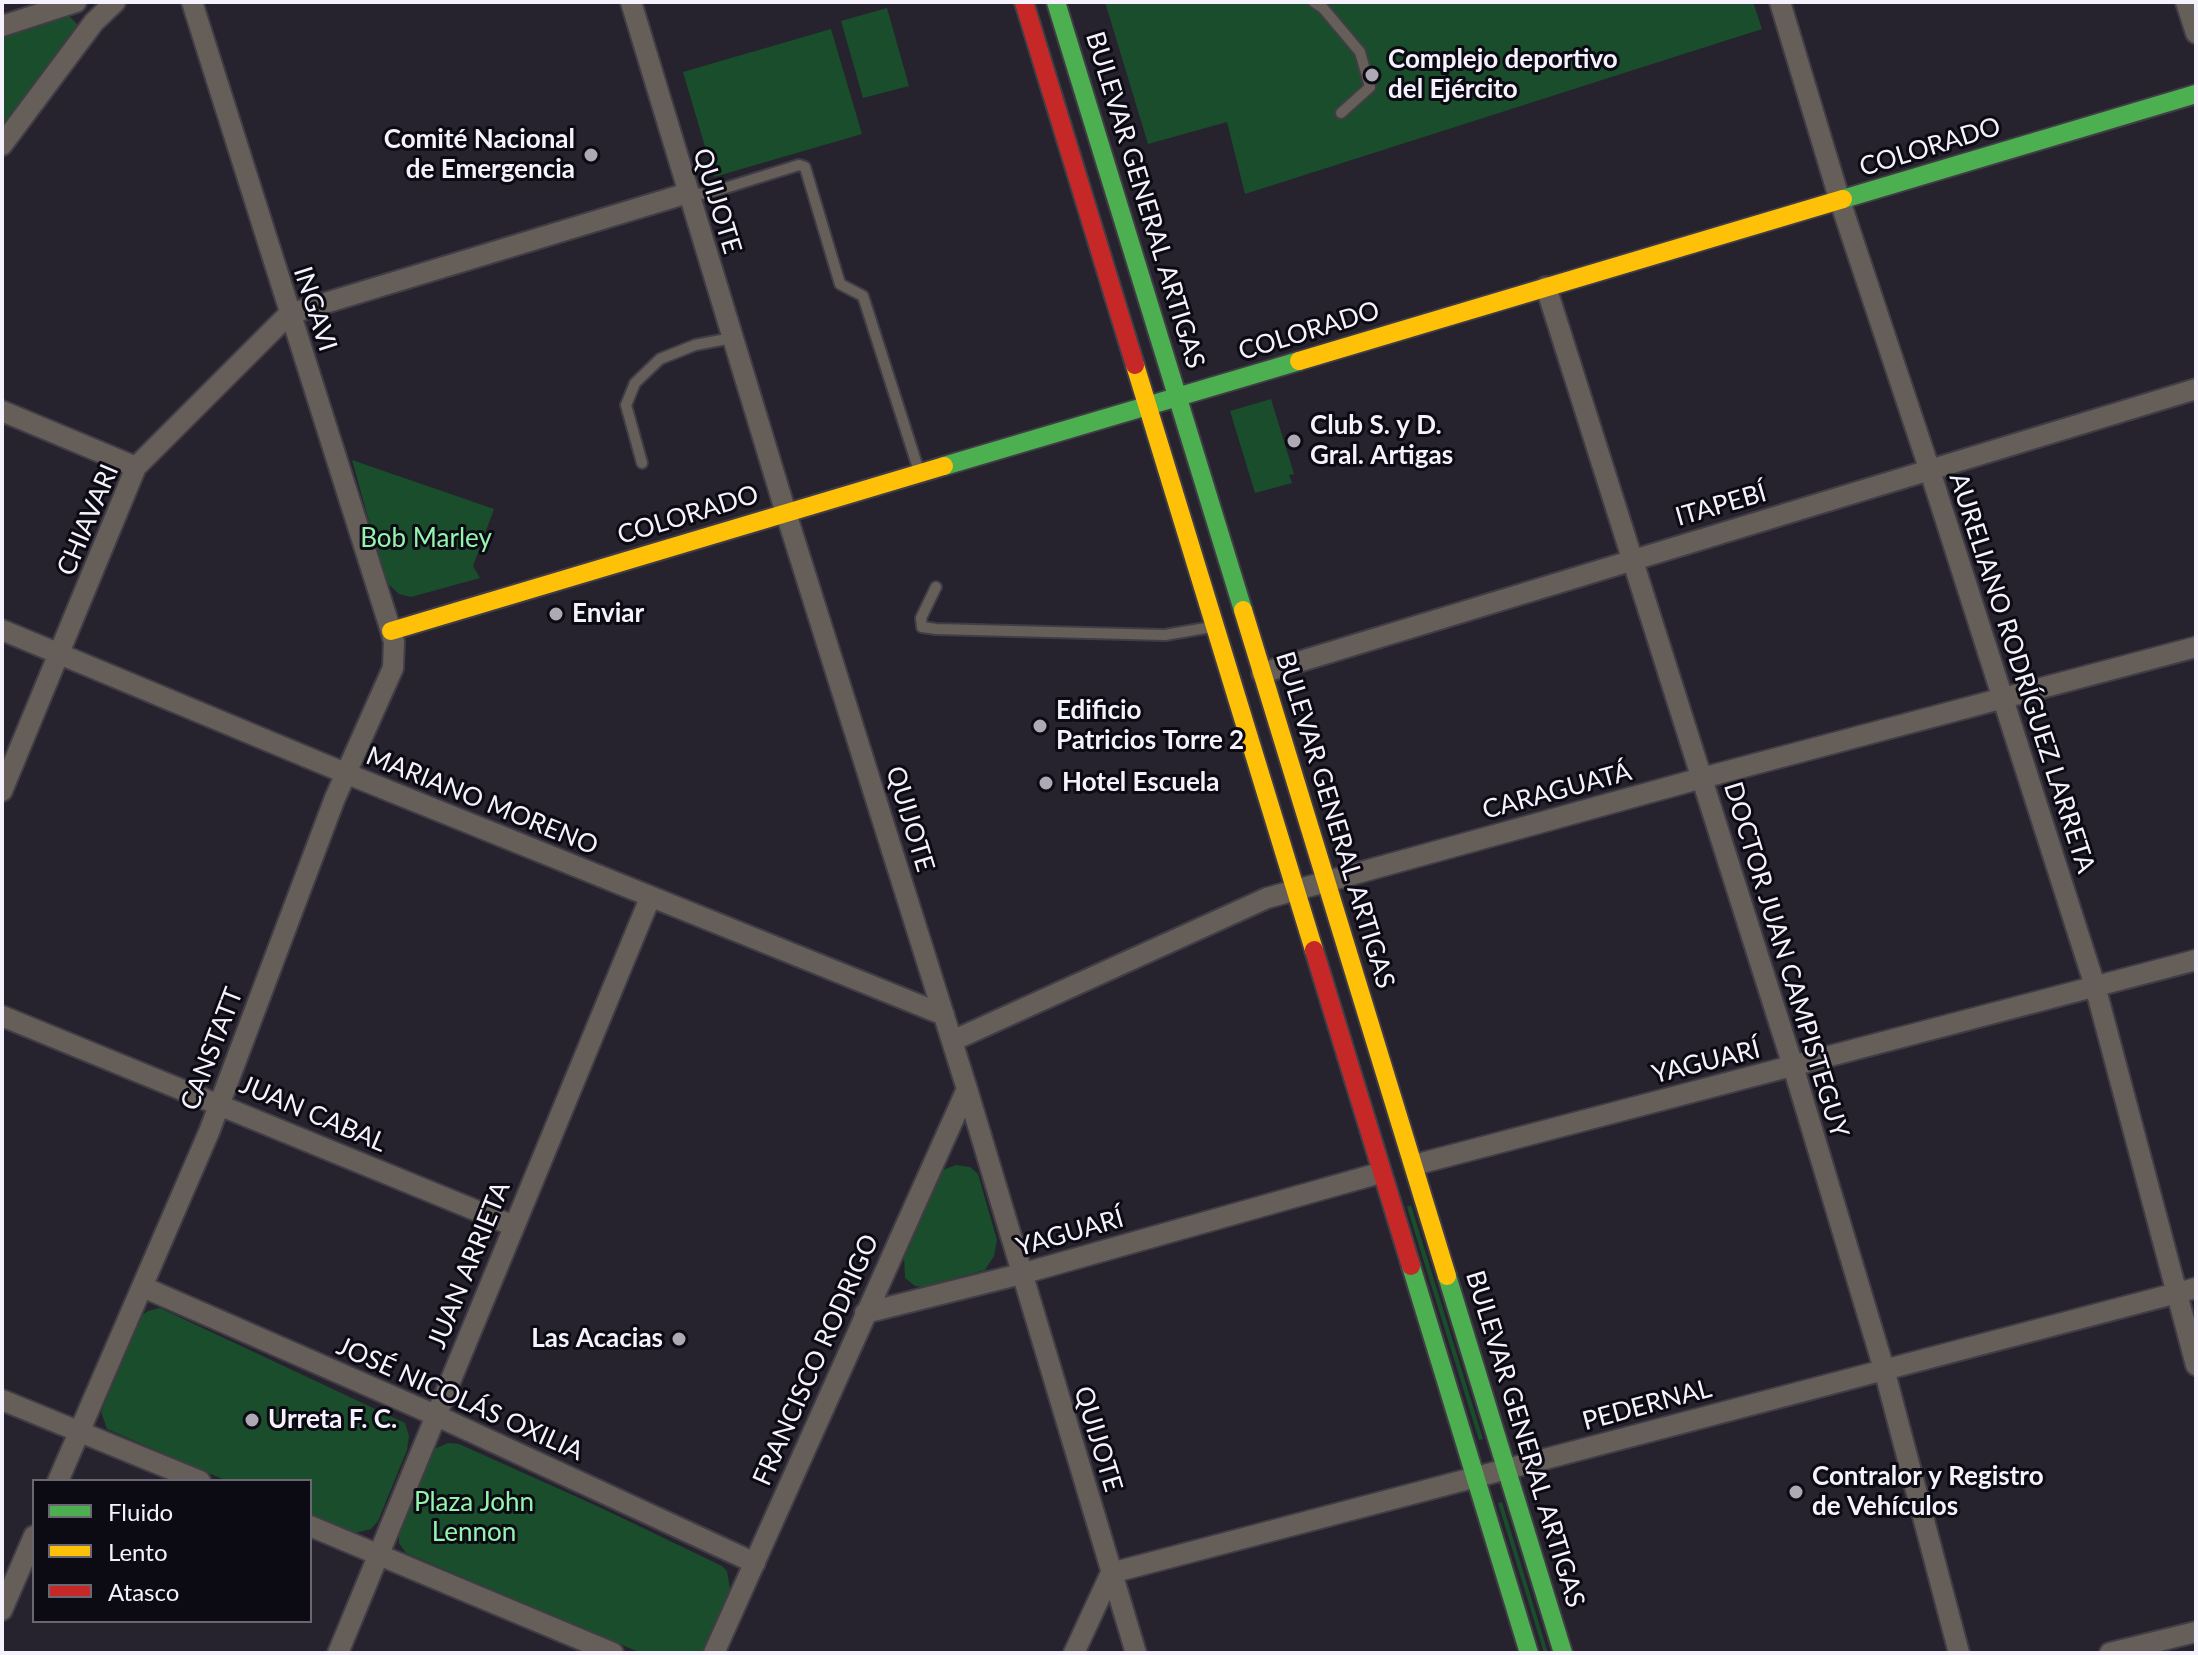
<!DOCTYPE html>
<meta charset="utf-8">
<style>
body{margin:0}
#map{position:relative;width:2198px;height:1655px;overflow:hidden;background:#26232e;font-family:Lato,sans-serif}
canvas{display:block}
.frame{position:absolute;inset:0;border:4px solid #f5f2fe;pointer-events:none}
.legend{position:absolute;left:32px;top:1479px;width:280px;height:144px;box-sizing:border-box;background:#0c0a13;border:2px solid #696771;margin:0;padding:10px 14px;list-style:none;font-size:24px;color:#f5f2fe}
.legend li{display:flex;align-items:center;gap:16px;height:40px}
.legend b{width:40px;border:2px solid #696771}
</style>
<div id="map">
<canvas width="2198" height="1655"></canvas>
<div class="frame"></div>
<ul class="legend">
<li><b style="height:10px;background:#4caf50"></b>Fluido</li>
<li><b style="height:10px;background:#ffc107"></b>Lento</li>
<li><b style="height:10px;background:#c62828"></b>Atasco</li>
</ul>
</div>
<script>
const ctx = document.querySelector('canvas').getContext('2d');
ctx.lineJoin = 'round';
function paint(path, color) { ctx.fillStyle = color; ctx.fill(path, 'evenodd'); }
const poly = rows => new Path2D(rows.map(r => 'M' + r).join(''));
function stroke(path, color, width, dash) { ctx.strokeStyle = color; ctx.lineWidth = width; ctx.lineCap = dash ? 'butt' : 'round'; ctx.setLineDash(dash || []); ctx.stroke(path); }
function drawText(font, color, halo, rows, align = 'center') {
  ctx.font = font + ' Lato,sans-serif'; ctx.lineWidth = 6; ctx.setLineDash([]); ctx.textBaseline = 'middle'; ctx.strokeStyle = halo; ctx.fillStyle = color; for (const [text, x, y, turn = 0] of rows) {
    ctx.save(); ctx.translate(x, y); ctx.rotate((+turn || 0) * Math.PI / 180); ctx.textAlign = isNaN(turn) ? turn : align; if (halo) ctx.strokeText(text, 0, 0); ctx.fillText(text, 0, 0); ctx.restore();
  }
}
const green = poly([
 [1105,2,1753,2,1762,29,1245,194,1227,122,1148,144],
 [887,8,909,86,863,98,841,21],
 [69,16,77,24,77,31,2,130,2,36],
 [831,29,862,134,714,177,683,72],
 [1271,399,1294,474,1289,475,1292,483,1255,493,1230,411],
 [352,460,494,509,473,566,480,578,411,597,399,594,386,582],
 [956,1165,970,1167,978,1174,997,1240,994,1256,985,1270,923,1287,915,1286,905,1278,904,1256,943,1170],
 [1411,1205,1483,1439,1479,1440,1407,1207],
 [160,1308,405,1423,409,1436,407,1450,378,1521,371,1529,355,1533,310,1515,310,1481,227,1481,107,1429,101,1412,141,1316,148,1311],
 [448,1443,459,1444,597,1506,722,1566,727,1571,730,1589,702,1653,641,1653,406,1553,399,1543,399,1531,427,1459,434,1449],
 [1502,1502,1548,1653,1544,1653,1498,1503]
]);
const lane = poly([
 [1314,2,1323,8,1360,52,1370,87,1341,113],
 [689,193,706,194,799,165,805,167,840,284,863,296,919,471],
 [642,463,626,405,635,383,660,359,695,345,732,338],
 [936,587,921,618,922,627,936,629,1165,635,1212,627]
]);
const street = poly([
 [631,2,786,513,967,1089,1136,1653],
 [1780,2,1840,201,1930,471,2095,986,2196,1365],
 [2186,2,2196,33],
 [2,26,76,2],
 [2,145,94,22,115,2],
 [1546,287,1793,1066,1884,1369,1959,1653],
 [2,411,136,467],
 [2,630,345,773,944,1015],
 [1262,673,2196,389],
 [2,791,136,467,289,314,688,193],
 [2,1016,514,1226],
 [952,1041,1267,898,1702,778,2196,647],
 [1414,1165,2196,960],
 [143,1287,435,1415,755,1563],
 [865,1313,1021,1274,1380,1173],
 [2,1400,200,1481],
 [58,1481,209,1132,335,798,393,668,394,642,391,631,192,2],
 [310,1526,613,1653],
 [1111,1573,2196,1288],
 [2,1610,34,1536],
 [338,1653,650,898],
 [714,1653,967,1089],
 [1074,1653,1111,1573],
 [2110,1653,2196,1632]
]);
const fast = poly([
 [1056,2,1243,610],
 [1843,199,2196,94],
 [944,466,1299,361],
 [1411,1266,1529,1653],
 [1447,1276,1563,1653]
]);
const slow = poly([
 [1299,361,1843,199],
 [1135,365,1314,950],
 [1243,610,1447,1276],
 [391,631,944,466]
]);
const jam = poly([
 [1024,2,1135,365],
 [1314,950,1411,1266]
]);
const markers = [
 [1372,75,8,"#adaab5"],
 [591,155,8,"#adaab5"],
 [1294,441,8,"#adaab5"],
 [556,614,8,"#adaab5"],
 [1040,726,8,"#adaab5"],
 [1046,783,8,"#adaab5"],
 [679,1339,8,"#adaab5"],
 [252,1420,8,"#adaab5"],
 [1796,1492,8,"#adaab5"]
];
const poiNames = [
 ["Complejo deportivo",1388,60],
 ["del Ejército",1388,90],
 ["Comité Nacional",575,140,"right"],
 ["de Emergencia",575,170,"right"],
 ["Club S. y D.",1310,426],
 ["Gral. Artigas",1310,456],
 ["Enviar",572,614],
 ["Edificio",1056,711],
 ["Patricios Torre 2",1056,741],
 ["Hotel Escuela",1062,783],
 ["Las Acacias",663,1339,"right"],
 ["Urreta F. C.",268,1420],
 ["Contralor y Registro",1812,1477],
 ["de Vehículos",1812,1507]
];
const streetNames = [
 ["COLORADO",1930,147,-17],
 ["BULEVAR GENERAL ARTIGAS",1145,200,73],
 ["QUIJOTE",717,201,73],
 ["INGAVI",315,309,72],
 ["COLORADO",1309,331,-17],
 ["ITAPEBÍ",1721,505,-16],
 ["COLORADO",688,515,-17],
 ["CHIAVARI",88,520,-67],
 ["AURELIANO RODRÍGUEZ LARRETA",2022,673,72],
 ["CARAGUATÁ",1557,791,-15],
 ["MARIANO MORENO",482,801,22],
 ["QUIJOTE",910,819,73],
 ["BULEVAR GENERAL ARTIGAS",1335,820,73],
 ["DOCTOR JUAN CAMPISTEGUY",1786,960,73],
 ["CANSTATT",212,1049,-69],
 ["YAGUARÍ",1706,1062,-14],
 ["JUAN CABAL",313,1114,23],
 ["YAGUARÍ",1070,1233,-16],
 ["JUAN ARRIETA",469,1265,-68],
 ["FRANCISCO RODRIGO",816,1360,-66],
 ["JOSÉ NICOLÁS OXILIA",460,1399,24],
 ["PEDERNAL",1647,1405,-15],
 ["QUIJOTE",1098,1439,73],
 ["BULEVAR GENERAL ARTIGAS",1525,1439,73]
];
const parkNames = [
 ["Bob Marley",426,539],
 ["Plaza John",474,1503],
 ["Lennon",474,1533]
];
paint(green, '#194d2c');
stroke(lane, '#403d46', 14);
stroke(street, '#403d46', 24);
stroke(fast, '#403d46', 22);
stroke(slow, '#403d46', 22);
stroke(jam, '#403d46', 22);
stroke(lane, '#665e58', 10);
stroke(street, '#665e58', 20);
stroke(fast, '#4caf50', 18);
stroke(slow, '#ffc107', 18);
stroke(jam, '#c62828', 18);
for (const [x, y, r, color] of markers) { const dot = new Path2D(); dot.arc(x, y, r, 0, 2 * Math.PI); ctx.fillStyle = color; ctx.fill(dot); stroke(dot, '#0c0a13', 3); }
drawText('bold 26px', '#f5f2fe', '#0c0a13', poiNames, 'left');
drawText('26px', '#f5f2fe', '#0c0a13', streetNames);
drawText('26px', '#95f4ae', '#0c0a13', parkNames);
</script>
